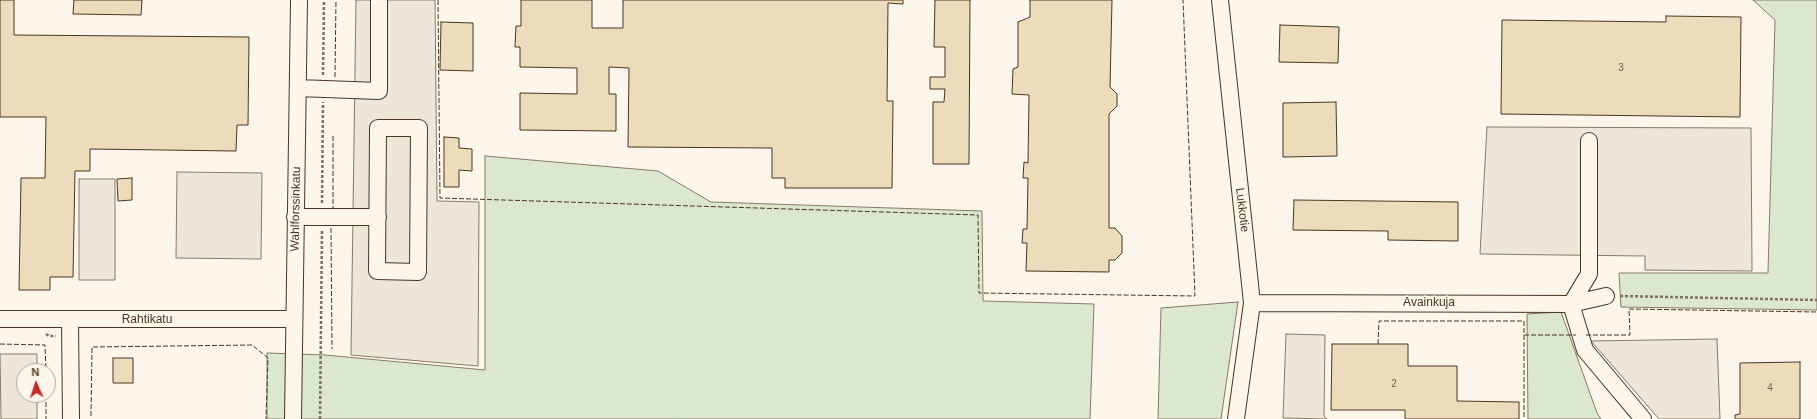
<!DOCTYPE html>
<style>
body{margin:0}
#map{position:relative;width:1817px;height:419px;overflow:hidden;background:#fbf6e9;font-family:Helvetica,sans-serif}
canvas{display:block}
.north{position:absolute;left:16px;top:363px;width:40px;height:40px;box-sizing:border-box;background:#fbf6e9;border:1px solid #b4a999;border-radius:50%;rotate:357deg;font-size:11px;font-weight:700;line-height:16px;text-align:center;color:#4a3520}
.north::after{content:'';display:block;margin:auto;width:14px;height:18px;background:#c62828;clip-path:polygon(50% 0,100% 100%,50% 72%,0 100%)}
</style>
<div id="map">
<canvas width="1817" height="419"></canvas>
<div class="north">N</div>
</div>
<script>
const ctx = document.querySelector('canvas').getContext('2d');
ctx.lineJoin = 'round';
function paint(path, color) { ctx.fillStyle = color; ctx.fill(path, 'evenodd'); }
const poly = rows => new Path2D(rows.map(r => 'M' + r).join(''));
function stroke(path, color, width, dash) { ctx.strokeStyle = color; ctx.lineWidth = width; ctx.lineCap = dash ? 'butt' : 'round'; ctx.setLineDash(dash || []); ctx.stroke(path); }
function drawText(font, color, halo, rows, align = 'center') {
  ctx.font = font + ' Helvetica,sans-serif'; ctx.lineWidth = 3; ctx.setLineDash([]); ctx.textBaseline = 'middle'; ctx.strokeStyle = halo; ctx.fillStyle = color; for (const [text, x, y, turn = 0] of rows) {
    ctx.save(); ctx.translate(x, y); ctx.rotate((+turn || 0) * Math.PI / 180); ctx.textAlign = isNaN(turn) ? turn : align; if (halo) ctx.strokeText(text, 0, 0); ctx.fillText(text, 0, 0); ctx.restore();
  }
}
const green = poly([
 [1753,0,1817,0,1817,310,1621,307,1619,273,1768,273,1775,20,1753,0],
 [485,156,658,171,711,202,982,211,983,301,1094,304,1090,419,267,419,267,353,325,355,485,370,485,156],
 [1238,302,1221,419,1158,419,1161,308,1238,302],
 [1561,312,1597,413,1601,419,1528,419,1527,314,1561,312]
]);
const parking = poly([
 [356,0,435,0,437,201,479,202,478,366,351,355,356,0],
 [1487,127,1751,128,1752,271,1645,270,1645,256,1480,254,1487,127],
 [177,172,262,173,261,259,176,258,177,172],
 [79,179,115,179,115,280,79,280,79,179],
 [1286,334,1325,335,1324,416,1327,419,1283,418,1286,334],
 [1717,339,1720,419,1659,419,1591,341,1717,339],
 [0,354,37,354,37,371,24,371,24,395,37,395,37,419,1,419,0,354]
]);
const building = poly([
 [0,0,14,0,14,35,249,37,248,125,237,125,236,151,90,149,90,171,75,171,73,277,50,277,50,290,19,290,21,178,45,178,46,117,0,117,0,0],
 [74,0,142,0,141,15,73,14,74,0],
 [521,0,592,0,592,28,623,28,623,0,903,0,903,4,888,3,887,101,893,101,892,188,785,188,785,178,772,178,772,148,628,147,629,68,609,67,609,94,616,94,616,131,520,130,520,93,577,94,577,68,520,67,520,47,515,47,516,26,521,26,521,0],
 [935,0,970,0,969,164,933,164,933,102,944,102,945,89,930,89,930,77,945,77,945,47,934,47,935,0],
 [1030,0,1112,0,1110,87,1117,94,1117,106,1109,114,1109,228,1115,228,1122,236,1122,253,1115,260,1109,260,1109,272,1026,271,1027,243,1022,243,1023,229,1027,229,1028,178,1023,178,1024,162,1028,163,1029,95,1012,94,1013,69,1018,67,1018,22,1030,17,1030,0],
 [1666,16,1741,17,1740,117,1501,114,1502,20,1666,22,1666,16],
 [441,22,473,23,473,71,440,70,441,22],
 [1280,25,1339,27,1338,63,1279,62,1280,25],
 [1336,102,1337,156,1283,157,1283,103,1336,102],
 [444,137,459,138,459,148,472,149,472,171,459,170,459,187,444,187,444,137],
 [132,178,132,200,118,201,117,179,132,178],
 [1294,200,1458,202,1458,241,1388,240,1388,231,1293,230,1294,200],
 [1332,344,1408,344,1408,366,1457,366,1457,401,1519,402,1519,419,1405,419,1405,410,1331,410,1332,344],
 [113,358,133,358,133,383,113,383,113,358],
 [1800,362,1800,419,1735,419,1735,415,1740,414,1740,363,1800,362]
]);
const path = poly([
 [323,75,324,0],
 [322,203,323,102],
 [1620,296,1817,300],
 [46,334,49,336,56,336],
 [320,419,322,230]
]);
const minor = poly([
 [1220,0,1252,303,1236,419],
 [298,88,379,91,379,0],
 [378,128,419,128,418,272,377,271,378,128],
 [1589,141,1589,274,1571,304,1585,350,1643,419],
 [295,217,378,217],
 [1252,303,1571,304,1606,296],
 [0,319,294,319],
 [70,320,71,419],
 [293,419,299,0]
]);
const fence = poly([
 [438,0,440,198,978,215,979,293,1195,296,1183,0],
 [335,77,336,0],
 [333,136,333,208],
 [331,228,332,349],
 [1524,335,1576,335],
 [1586,335,1630,335,1629,309,1817,312],
 [0,344,45,345,46,371],
 [1378,344,1379,321,1524,321,1524,419],
 [46,395,46,419],
 [91,416,92,347,252,345,268,358,266,419]
]);
const numberNames = [
 ["3",1621,68],
 ["2",1394,384],
 ["4",1770,388]
];
const streetNames = [
 ["Wahlforssinkatu",296,209,-89],
 ["Lukkotie",1242,210,83],
 ["Avainkuja",1429,303],
 ["Rahtikatu",147,320]
];
paint(green, '#dce7d0');
stroke(green, '#887966', 1);
paint(parking, '#ede7d9');
stroke(parking, '#887966', 1);
paint(building, '#ecdcbc');
stroke(building, '#4a3520', 1);
stroke(minor, '#4a3520', 18);
stroke(path, '#7f6f5c', 2.5, [3, 2]);
stroke(minor, '#fbf6e9', 16);
stroke(fence, '#4a3520', 1, [5, 2]);
drawText('10px', '#725f47', null, numberNames);
drawText('12px', '#4a3520', '#fbf6e9', streetNames);
</script>
